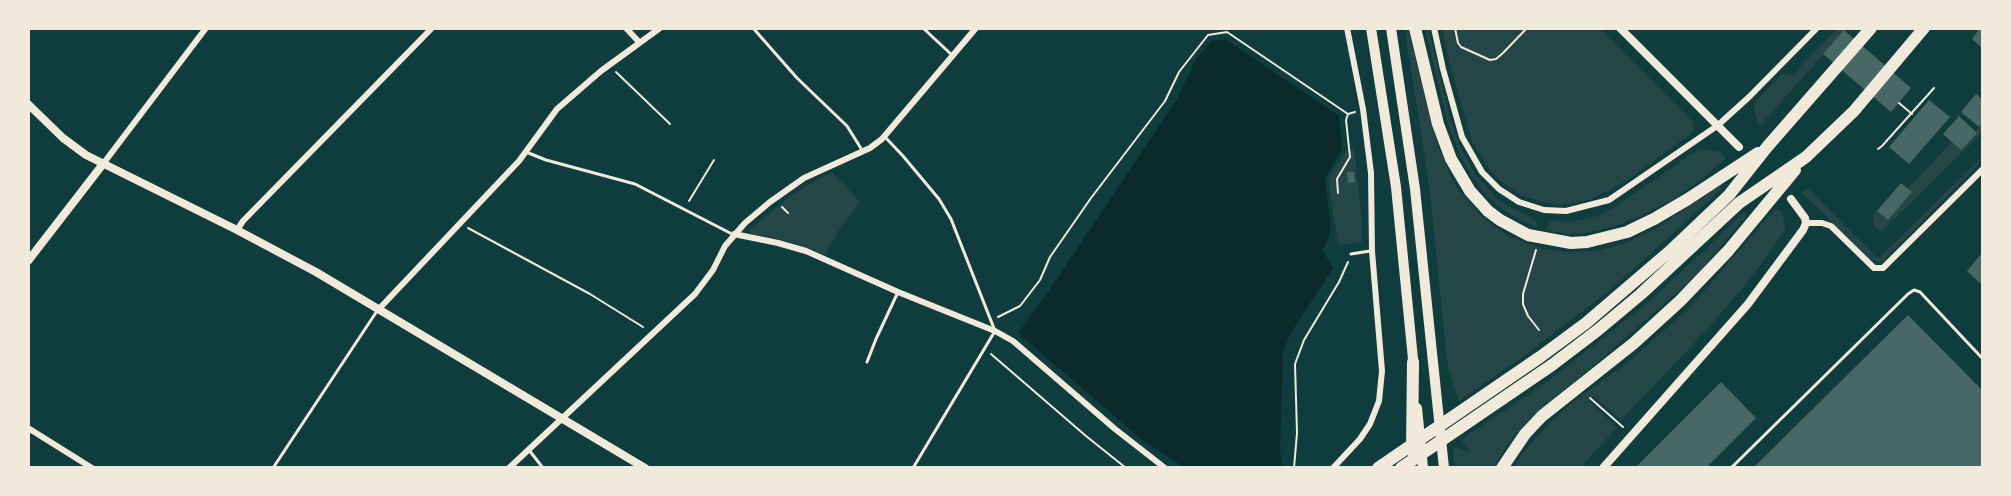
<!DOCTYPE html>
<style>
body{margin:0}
#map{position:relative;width:2011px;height:496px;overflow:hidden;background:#0f3d3e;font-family:"DM Sans",sans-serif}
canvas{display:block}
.frame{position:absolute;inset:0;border:30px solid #f1e9da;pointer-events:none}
</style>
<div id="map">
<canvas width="2011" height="496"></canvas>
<div class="frame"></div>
</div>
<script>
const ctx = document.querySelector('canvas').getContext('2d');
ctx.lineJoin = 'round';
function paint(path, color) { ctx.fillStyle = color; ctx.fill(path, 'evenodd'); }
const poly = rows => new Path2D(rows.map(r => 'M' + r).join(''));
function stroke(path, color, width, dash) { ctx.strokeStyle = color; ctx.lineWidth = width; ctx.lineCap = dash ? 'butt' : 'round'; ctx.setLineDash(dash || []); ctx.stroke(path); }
const green = poly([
 [1406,29,1408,29,1437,145,1454,184,1483,218,1510,237,1547,250,1569,252,1596,251,1625,243,1655,229,1719,186,1722,189,1608,292,1521,358,1459,401,1448,368,1429,184,1406,38],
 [1425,29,1429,29,1451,122,1460,146,1475,174,1499,201,1532,218,1537,223,1537,227,1518,219,1502,209,1487,196,1472,176,1460,155,1447,120],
 [1442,29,1600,29,1694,123,1693,132,1628,180,1589,200,1561,205,1546,203,1520,195,1499,180,1488,167,1472,141,1450,65],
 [1837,29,1846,29,1759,127,1753,104,1782,74,1791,76],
 [1982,123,1982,133,1882,231,1876,229,1873,220,1873,214,1877,211,1888,220,1912,192,1908,188,1952,142,1961,150],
 [1354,149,1362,220,1362,242,1338,245,1328,179,1346,150],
 [1699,149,1719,151,1726,158,1697,183,1672,200,1643,215,1615,226,1591,232,1570,234,1546,230,1548,224,1553,221,1570,222,1598,216,1610,210],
 [1982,157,1982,161,1883,262,1878,263,1869,258,1801,192,1809,189,1875,256,1880,257],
 [832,172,860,202,839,230,825,255,788,241,751,234,749,230,793,194],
 [1775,209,1782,212,1786,229,1746,284,1703,334,1621,420,1593,396,1588,400,1617,427,1581,467,1513,468,1525,450,1554,419,1569,405,1633,358,1679,317,1698,298],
 [1743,212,1747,215,1697,275,1607,354,1528,420,1508,444,1494,467,1455,467,1453,449,1457,447,1472,454,1462,442,1463,438,1548,381,1645,305,1705,250]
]);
const water = poly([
 [1227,40,1339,116,1342,149,1325,179,1330,219,1330,234,1323,251,1333,268,1290,334,1283,352,1280,449,1282,467,1184,467,1142,440,1018,333,1046,295,1177,99,1195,61,1211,41]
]);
const building = poly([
 [1980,28,1982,28,1982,48,1972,39],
 [1844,30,1911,88,1891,112,1823,54],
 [1976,94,1982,99,1982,123,1979,127,1961,112],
 [1929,100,1950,117,1909,164,1889,147],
 [1959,116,1977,133,1961,150,1943,134],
 [1347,172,1354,172,1355,182,1348,183],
 [1901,183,1912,192,1888,220,1877,211],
 [1982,253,1982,285,1967,271],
 [1908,315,1982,390,1982,468,1753,468],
 [1721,382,1756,418,1706,468,1635,468]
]);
const path = poly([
 [1455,28,1458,43,1461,47,1490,60,1496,59,1503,53,1527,28],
 [616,72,670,124],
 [1899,103,1912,114],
 [1878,149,1882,146,1934,88],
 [1338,193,1337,179,1350,157,1346,120,1348,114],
 [689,201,714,160],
 [782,207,788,213],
 [468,228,590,294,643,327],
 [1536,250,1523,294,1523,304,1528,316,1539,330],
 [998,317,1020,306,1040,280,1050,257,1091,198,1165,101,1179,72,1208,35,1227,32,1348,114,1355,112],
 [991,354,1086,436,1126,468],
 [1590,398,1623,427],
 [1294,468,1297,433,1295,364,1304,340,1339,282,1348,262]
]);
const service = poly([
 [753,28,797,78,847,126,862,150],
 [923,28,953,56],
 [885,137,903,156,939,199,951,219,995,331,913,468],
 [526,152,546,160,635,184,732,234],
 [1351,254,1370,251],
 [867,362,876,339,898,292],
 [529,450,543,468],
 [273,468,377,311],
 [1731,468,1908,294,1914,290,1920,292,1982,358]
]);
const minor = poly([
 [626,28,639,42],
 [1434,28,1443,69,1462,137,1482,172,1499,189,1519,202,1544,210,1566,211,1609,200,1717,126,1749,97,1817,28],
 [103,164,206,28],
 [1806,223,1822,223,1831,226,1874,268,1883,268,1982,170],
 [237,230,243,221,432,28],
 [734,234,778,243,806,251,898,292,995,331,1013,341,1115,429,1165,468],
 [378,310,519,161,557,109,601,71,660,28],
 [28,428,92,468],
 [509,468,695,294,713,270,725,246,745,223,770,202,804,178,870,148,882,139,976,28],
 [1333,468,1360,439,1370,424,1379,401,1382,371,1372,251,1371,173,1363,109,1347,28]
]);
const tertiary = poly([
 [1620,28,1739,147],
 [28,104,63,138,86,155,237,230,316,272,645,468],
 [28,261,103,164],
 [1603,468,1748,304,1803,230,1806,223,1805,218,1791,199]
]);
const trunk = poly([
 [1371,28,1396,187,1414,369],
 [1391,28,1415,189,1444,468],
 [1417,408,1423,468]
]);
const motorway = poly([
 [1415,28,1438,124,1451,159,1470,191,1488,211,1500,220,1528,235,1571,243,1587,242,1627,232,1654,219,1688,199,1758,153],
 [1412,451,1413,362],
 [1378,468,1540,357,1586,323,1670,251,1729,195,1767,147,1871,28],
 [1401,468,1552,365,1598,330,1641,294,1739,203,1806,157,1854,111,1924,28],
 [1502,468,1525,434,1542,416,1634,343,1680,301,1728,251,1795,170]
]);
paint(green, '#244646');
paint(water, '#0a2a2b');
paint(building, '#486865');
stroke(path, '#f1e9da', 2);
stroke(service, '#f1e9da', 3);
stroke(minor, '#f1e9da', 6);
stroke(tertiary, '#f1e9da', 8);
stroke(trunk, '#f1e9da', 10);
stroke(motorway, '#f1e9da', 12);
</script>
